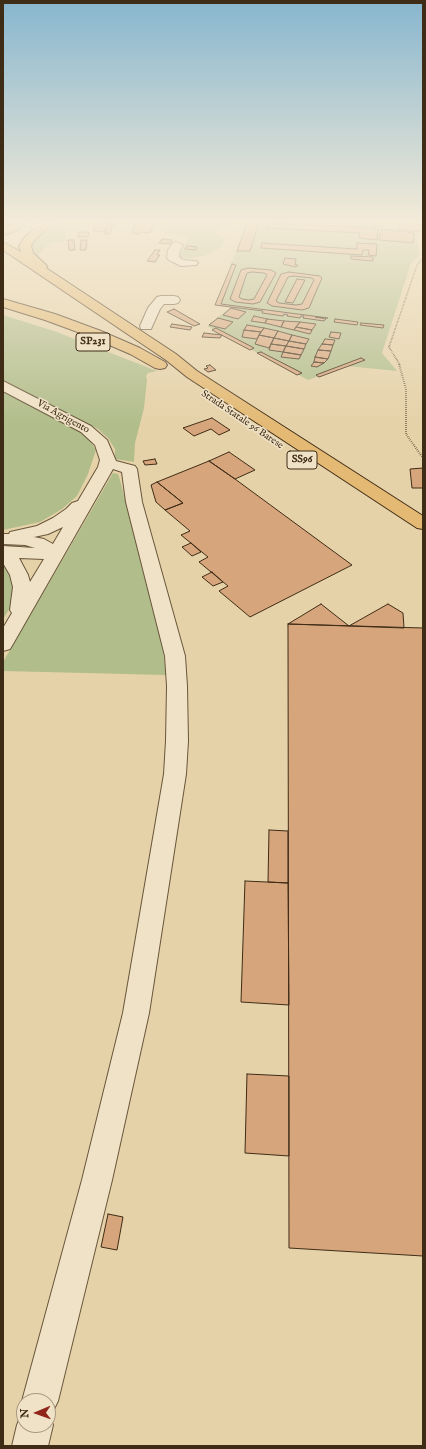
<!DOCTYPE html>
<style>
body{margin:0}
#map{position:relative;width:426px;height:1449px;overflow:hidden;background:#e6d2a9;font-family:"IM FELL English",serif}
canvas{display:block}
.frame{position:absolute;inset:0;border:4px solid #3f2c16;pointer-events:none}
.north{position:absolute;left:16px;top:1393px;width:40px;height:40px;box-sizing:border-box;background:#efe2c7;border:1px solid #a99980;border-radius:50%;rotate:268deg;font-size:11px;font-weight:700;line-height:16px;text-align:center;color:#3f2c16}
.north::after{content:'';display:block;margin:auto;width:14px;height:18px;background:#8f2418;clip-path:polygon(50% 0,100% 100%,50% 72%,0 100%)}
</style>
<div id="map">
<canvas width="426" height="1449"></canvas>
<div class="frame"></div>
<div class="north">N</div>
</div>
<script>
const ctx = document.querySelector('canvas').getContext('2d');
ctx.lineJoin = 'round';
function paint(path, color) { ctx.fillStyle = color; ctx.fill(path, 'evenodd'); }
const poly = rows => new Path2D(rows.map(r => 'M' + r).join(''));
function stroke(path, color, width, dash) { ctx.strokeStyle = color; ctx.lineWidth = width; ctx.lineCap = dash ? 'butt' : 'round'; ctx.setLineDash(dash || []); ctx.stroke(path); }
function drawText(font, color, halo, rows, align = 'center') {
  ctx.font = font + ' "IM FELL English",serif'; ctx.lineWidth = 3; ctx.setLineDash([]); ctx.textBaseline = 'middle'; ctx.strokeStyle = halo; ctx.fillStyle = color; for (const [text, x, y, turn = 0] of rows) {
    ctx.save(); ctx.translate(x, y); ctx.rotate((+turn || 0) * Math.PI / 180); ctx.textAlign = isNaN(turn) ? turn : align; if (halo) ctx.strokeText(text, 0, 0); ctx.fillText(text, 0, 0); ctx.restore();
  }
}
const green = poly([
 [171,223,232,223,232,225,219,229,217,232,218,235,226,240,221,247,204,256,191,258,179,258,189,236,164,234],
 [247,223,374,223,374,225,417,232,419,256,411,263,382,353,397,371,347,366,308,380,207,326,231,307,215,305],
 [65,224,65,241,50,243,39,254,40,259,35,255,32,248,36,238,44,232],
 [3,315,57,332,157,371,148,373,146,376,147,380,144,408,135,443,134,462,115,459,115,449,108,438,98,429,3,380],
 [3,391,86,435,96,450,88,474,77,496,62,509,40,522,3,530],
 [113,473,118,474,120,480,162,644,166,675,3,671,3,662],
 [3,565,11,575,15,594,10,608,3,619]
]);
const building = poly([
 [115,223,114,226,107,226,105,232,93,231,95,224,115,223],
 [132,223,153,223,154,224,150,233,140,232,139,234,132,233,136,223,132,223],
 [247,223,259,223,250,251,237,251,247,223],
 [268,223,374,228,375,230,375,225,382,226,378,227,377,240,359,238,360,233,267,228,268,223],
 [399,223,405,223,405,225,414,226,414,223,420,223,420,232,398,229,399,223],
 [107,226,112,226,110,234,105,234,107,226],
 [382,229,414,233,413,243,379,240,382,229],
 [79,232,89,232,88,237,78,237,79,232],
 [162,239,172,240,170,244,159,243,162,239],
 [68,240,74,240,75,250,69,250,68,240],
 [81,240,87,240,86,250,80,250,81,240],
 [262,243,357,249,357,244,356,243,377,244,376,256,368,255,369,250,363,250,362,255,261,248,262,243],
 [187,246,197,247,195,250,185,249,187,246],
 [155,250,160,250,157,255,160,255,155,262,147,261,155,250],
 [351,256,373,257,373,261,351,259,351,256],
 [285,258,296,259,295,265,298,265,296,267,283,264,285,258],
 [232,264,236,265,221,304,328,318,315,317,326,319,324,321,303,318,304,316,301,316,300,318,287,316,288,315,284,314,283,316,262,313,263,311,215,305,232,264],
 [248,268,271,270,276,273,260,302,253,304,235,302,230,299,241,270,248,268],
 [252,272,264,273,267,275,254,299,249,300,242,299,239,297,247,273,252,272],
 [289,272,320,276,322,278,309,308,302,310,272,306,267,303,281,274,289,272],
 [293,276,312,278,314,280,302,304,296,305,279,303,276,301,288,277,293,276],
 [297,279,305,280,293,303,285,302,297,279],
 [231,308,246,312,238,319,223,315,231,308],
 [174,309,200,324,194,326,167,312,174,309],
 [254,316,267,319,265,323,251,321,254,316],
 [218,318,233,322,225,329,209,325,218,318],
 [267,319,284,321,281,327,265,323,267,319],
 [335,319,358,322,357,325,334,322,335,319],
 [284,321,300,322,294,330,281,327,284,321],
 [300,322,316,324,312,330,296,327,300,322],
 [361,323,384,325,383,328,360,325,361,323],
 [172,324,192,327,190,330,170,327,172,324],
 [247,325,264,328,261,332,244,330,247,325],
 [296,327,312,330,310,334,294,330,296,327],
 [216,328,254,348,250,350,212,330,216,328],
 [264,328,278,331,274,338,259,335,264,328],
 [244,330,261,332,257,339,242,337,244,330],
 [278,331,292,335,289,341,274,338,278,331],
 [331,332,341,333,339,339,329,337,331,332],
 [204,333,222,335,220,338,202,337,204,333],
 [259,335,274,338,269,348,255,344,259,335],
 [292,335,309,339,306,344,289,341,292,335],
 [274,338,289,341,286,346,271,344,274,338],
 [325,339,335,340,333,345,322,344,325,339],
 [289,341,306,344,304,349,286,346,289,341],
 [271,344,286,346,283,352,269,350,271,344],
 [322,344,333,345,331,351,318,350,322,344],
 [286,346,304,349,301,355,283,352,286,346],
 [318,350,331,351,328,359,315,357,318,350],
 [261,352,302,373,297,375,257,353,261,352],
 [283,352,301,355,299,359,281,357,283,352],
 [315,357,328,359,324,363,314,362,315,357],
 [361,358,365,360,319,377,316,375,361,358],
 [314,362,324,363,317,367,311,366,314,362],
 [210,365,216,370,208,372,204,369,208,368,206,366,210,365],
 [212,418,230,430,219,435,211,429,194,436,183,428,212,418],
 [229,452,255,470,235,479,209,461,229,452],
 [155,459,157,464,145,465,143,461,155,459],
 [209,461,235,479,352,565,250,617,219,591,228,586,199,562,208,557,181,535,190,531,165,510,183,503,157,482,209,461],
 [423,468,423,488,412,488,410,469,423,468],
 [157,482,183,503,165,510,156,502,151,485,157,482],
 [191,543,201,552,192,556,182,547,191,543],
 [212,572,223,582,213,586,202,577,212,572],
 [321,604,349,626,288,624,321,604],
 [388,604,403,613,404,628,349,626,388,604],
 [288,624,423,628,423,1256,289,1248,288,624],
 [269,830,288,831,288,883,268,882,269,830],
 [245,881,288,883,289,1005,241,1002,245,881],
 [247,1074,289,1076,289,1156,245,1153,247,1074],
 [108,1214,123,1217,117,1250,101,1247,108,1214]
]);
const pathFar1 = poly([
 [400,365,389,347,417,265,423,258]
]);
const path = poly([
 [399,364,406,389,406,434,423,458]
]);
const minor = poly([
 [23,223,39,224,58,223,57,225,39,230,24,225,23,223],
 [177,242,183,245,180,250,179,257,183,260,196,261,198,263,196,265,181,266,169,260,167,258,168,250,173,243,177,242],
 [161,296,174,296,178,297,180,300,178,303,174,304,164,304,160,309,151,329,141,329,140,326,148,308,157,297,161,296],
 [3,381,91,426,107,440,116,461,135,466,137,469,142,502,185,656,187,686,188,741,186,774,149,1013,112,1180,58,1401,52,1413,49,1415,53,1425,48,1446,12,1446,17,1425,22,1412,24,1412,24,1425,48,1425,48,1401,24,1401,24,1405,22,1401,82,1180,123,1013,164,774,166,741,167,686,165,656,126,502,122,472,113,469,13,644,10,649,3,651,3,628,12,613,10,610,13,587,10,575,3,563,3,546,35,548,25,545,3,544,3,534,9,534,10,532,37,526,53,518,66,509,72,503,78,501,98,467,100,460,95,445,81,432,3,391,3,381],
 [63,527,53,544,44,539,34,537,48,534,63,527],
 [19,558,44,559,30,582,28,575,19,558]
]);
const major = poly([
 [12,223,23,224,16,231,3,235,3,228,12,223],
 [42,224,48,227,34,241,31,246,33,253,47,266,46,268,176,354,197,371,423,516,423,529,417,528,187,377,166,360,3,250,3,242,21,252,19,246,25,237,38,225,42,224],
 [3,299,55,314,101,331,140,348,165,362,167,365,165,368,160,369,155,368,130,354,91,337,45,320,3,307,3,299]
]);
const farStreetnames = [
 ["Via Agrigento",63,417,29],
 ["Strada Statale 96 Barese",242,420,34]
];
const shields = [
 [93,342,34],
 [302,460,30]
];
const shieldNames = [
 ["SP231",93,342],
 ["SS96",302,460]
];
paint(green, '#b1bd8b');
paint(building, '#d6a57c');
stroke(building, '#3f2c16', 1);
stroke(minor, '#69563b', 2);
stroke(major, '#3f2c16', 2);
stroke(pathFar1, '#3f2c16', 1.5, [0.5, 1]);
stroke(path, '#3f2c16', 2, [0.5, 1.5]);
paint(minor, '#efe2c7');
paint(major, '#e3b974');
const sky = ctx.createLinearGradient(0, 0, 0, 426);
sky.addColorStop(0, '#87b6ce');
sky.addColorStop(0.52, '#f4ebd8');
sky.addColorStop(1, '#f4ebd800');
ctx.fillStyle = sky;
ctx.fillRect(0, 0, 426, 426);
drawText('10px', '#3f2c16', '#efe2c7', farStreetnames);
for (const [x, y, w] of shields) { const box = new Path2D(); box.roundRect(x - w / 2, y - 9, w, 18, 3); ctx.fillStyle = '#efe2c7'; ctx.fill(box); stroke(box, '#3f2c16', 1); }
drawText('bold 11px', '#3f2c16', null, shieldNames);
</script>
